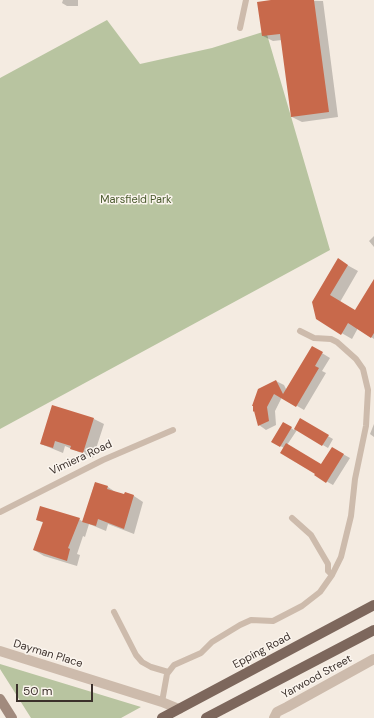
<!DOCTYPE html>
<style>
body{margin:0}
#map{position:relative;width:374px;height:718px;overflow:hidden;background:#f4ebe1;font-family:"DM Sans",sans-serif}
canvas{display:block}
.scale{position:absolute;left:16px;top:684px;width:77px;height:18px;box-sizing:border-box;border:2px solid #3b302b;border-top:0;padding-left:5px;font-size:12px;line-height:14px;white-space:nowrap;color:#3b302b;-webkit-text-stroke:3px #fbf5ee;paint-order:stroke}
</style>
<div id="map">
<canvas width="374" height="718"></canvas>
<div class="scale">50 m</div>
</div>
<script>
const ctx = document.querySelector('canvas').getContext('2d');
ctx.lineJoin = 'round';
function paint(path, color) { ctx.fillStyle = color; ctx.fill(path, 'evenodd'); }
const poly = rows => new Path2D(rows.map(r => 'M' + r).join(''));
function stroke(path, color, width, dash) { ctx.strokeStyle = color; ctx.lineWidth = width; ctx.lineCap = dash ? 'butt' : 'round'; ctx.setLineDash(dash || []); ctx.stroke(path); }
function drawText(font, color, halo, rows, align = 'center') {
  ctx.font = font + ' "DM Sans",sans-serif'; ctx.lineWidth = 3; ctx.setLineDash([]); ctx.textBaseline = 'middle'; ctx.strokeStyle = halo; ctx.fillStyle = color; for (const [text, x, y, turn = 0] of rows) {
    ctx.save(); ctx.translate(x, y); ctx.rotate((+turn || 0) * Math.PI / 180); ctx.textAlign = isNaN(turn) ? turn : align; if (halo) ctx.strokeText(text, 0, 0); ctx.fillText(text, 0, 0); ctx.restore();
  }
}
const green = poly([
 [107,20,140,64,212,48,266,31,330,250,0,429,0,78],
 [0,664,141,707,121,718,31,718,0,669]
]);
const shadow = poly([
 [63,0,78,0,78,6,67,6,62,3],
 [278,0,323,1,338,117,302,122,292,117,282,40,273,41,263,36],
 [374,236,374,247,369,241],
 [338,260,358,271,340,302,356,311,374,288,374,339,358,328,352,339,317,319],
 [312,347,330,358,322,371,326,373,304,410,282,397,275,411,276,425,266,430,259,425,259,389,276,381,284,385,287,391],
 [94,419,104,424,93,458,65,446,63,453,41,444],
 [78,450,86,453,81,453],
 [300,420,333,439,328,448,297,430,287,445,321,465,332,448,350,458,333,485,315,475,316,473,284,448,273,442,284,423,294,430],
 [374,424,374,437,370,434],
 [95,483,108,487,117,493,134,496,143,502,134,534,108,524,106,531,89,524,85,537,83,536,77,554,80,555,77,566,44,556,34,550,44,523,37,520,79,519,83,522]
]);
const building = poly([
 [271,0,314,0,329,112,291,117,280,34,262,36,257,2],
 [338,258,348,265,330,295,355,310,374,279,374,333,371,338,348,323,341,335,316,319,312,302],
 [312,346,323,352,315,366,319,368,296,407,274,394,267,407,269,421,258,426,254,411,253,412,253,406,252,406,258,389,276,380,283,394],
 [52,405,94,418,83,453,70,449,71,446,55,441,53,448,40,444],
 [300,418,329,435,322,446,294,429],
 [283,422,292,427,280,447,271,442],
 [286,443,321,464,332,447,344,454,326,483,314,475,315,474,280,453],
 [95,482,108,486,107,489,124,494,125,492,134,495,124,529,98,519,96,526,82,522],
 [40,506,80,518,68,548,70,549,67,561,33,550,43,522,36,520]
]);
const lane = poly([
 [240,28,246,0],
 [300,331,314,338,331,339,337,342,356,359,363,369,368,390,366,426,355,479,351,516,341,557,332,575],
 [0,512,103,460,173,430],
 [114,612,136,655,142,662,151,667,168,672],
 [162,702,167,674,174,665,201,653,212,642,240,625,251,620,273,621,302,606,320,592,332,575,328,571,328,564,311,535,292,518]
]);
const street = poly([
 [0,651,162,702,179,709],
 [274,718,277,712,287,707,374,659]
]);
const secondary = poly([
 [0,699,12,718]
]);
const primary = poly([
 [162,718,374,605],
 [206,718,374,630]
]);
const parkNames = [
 ["Marsfield Park",136,200]
];
const streetNames = [
 ["Vimiera Road",81,458,-25],
 ["Epping Road",262,651,-28],
 ["Dayman Place",48,654,17],
 ["Yarwood Street",317,677,-29]
];
paint(green, '#b8c4a0');
paint(shadow, '#0003');
paint(building, '#c8694b');
stroke(lane, '#cdbbac', 6);
stroke(street, '#cdbbac', 10);
stroke(secondary, '#a18a7d', 10);
stroke(primary, '#7d675c', 10);
drawText('11px', '#4a5a2e', '#fbf5ee', parkNames);
drawText('11px', '#3b302b', '#fbf5ee', streetNames);
</script>
